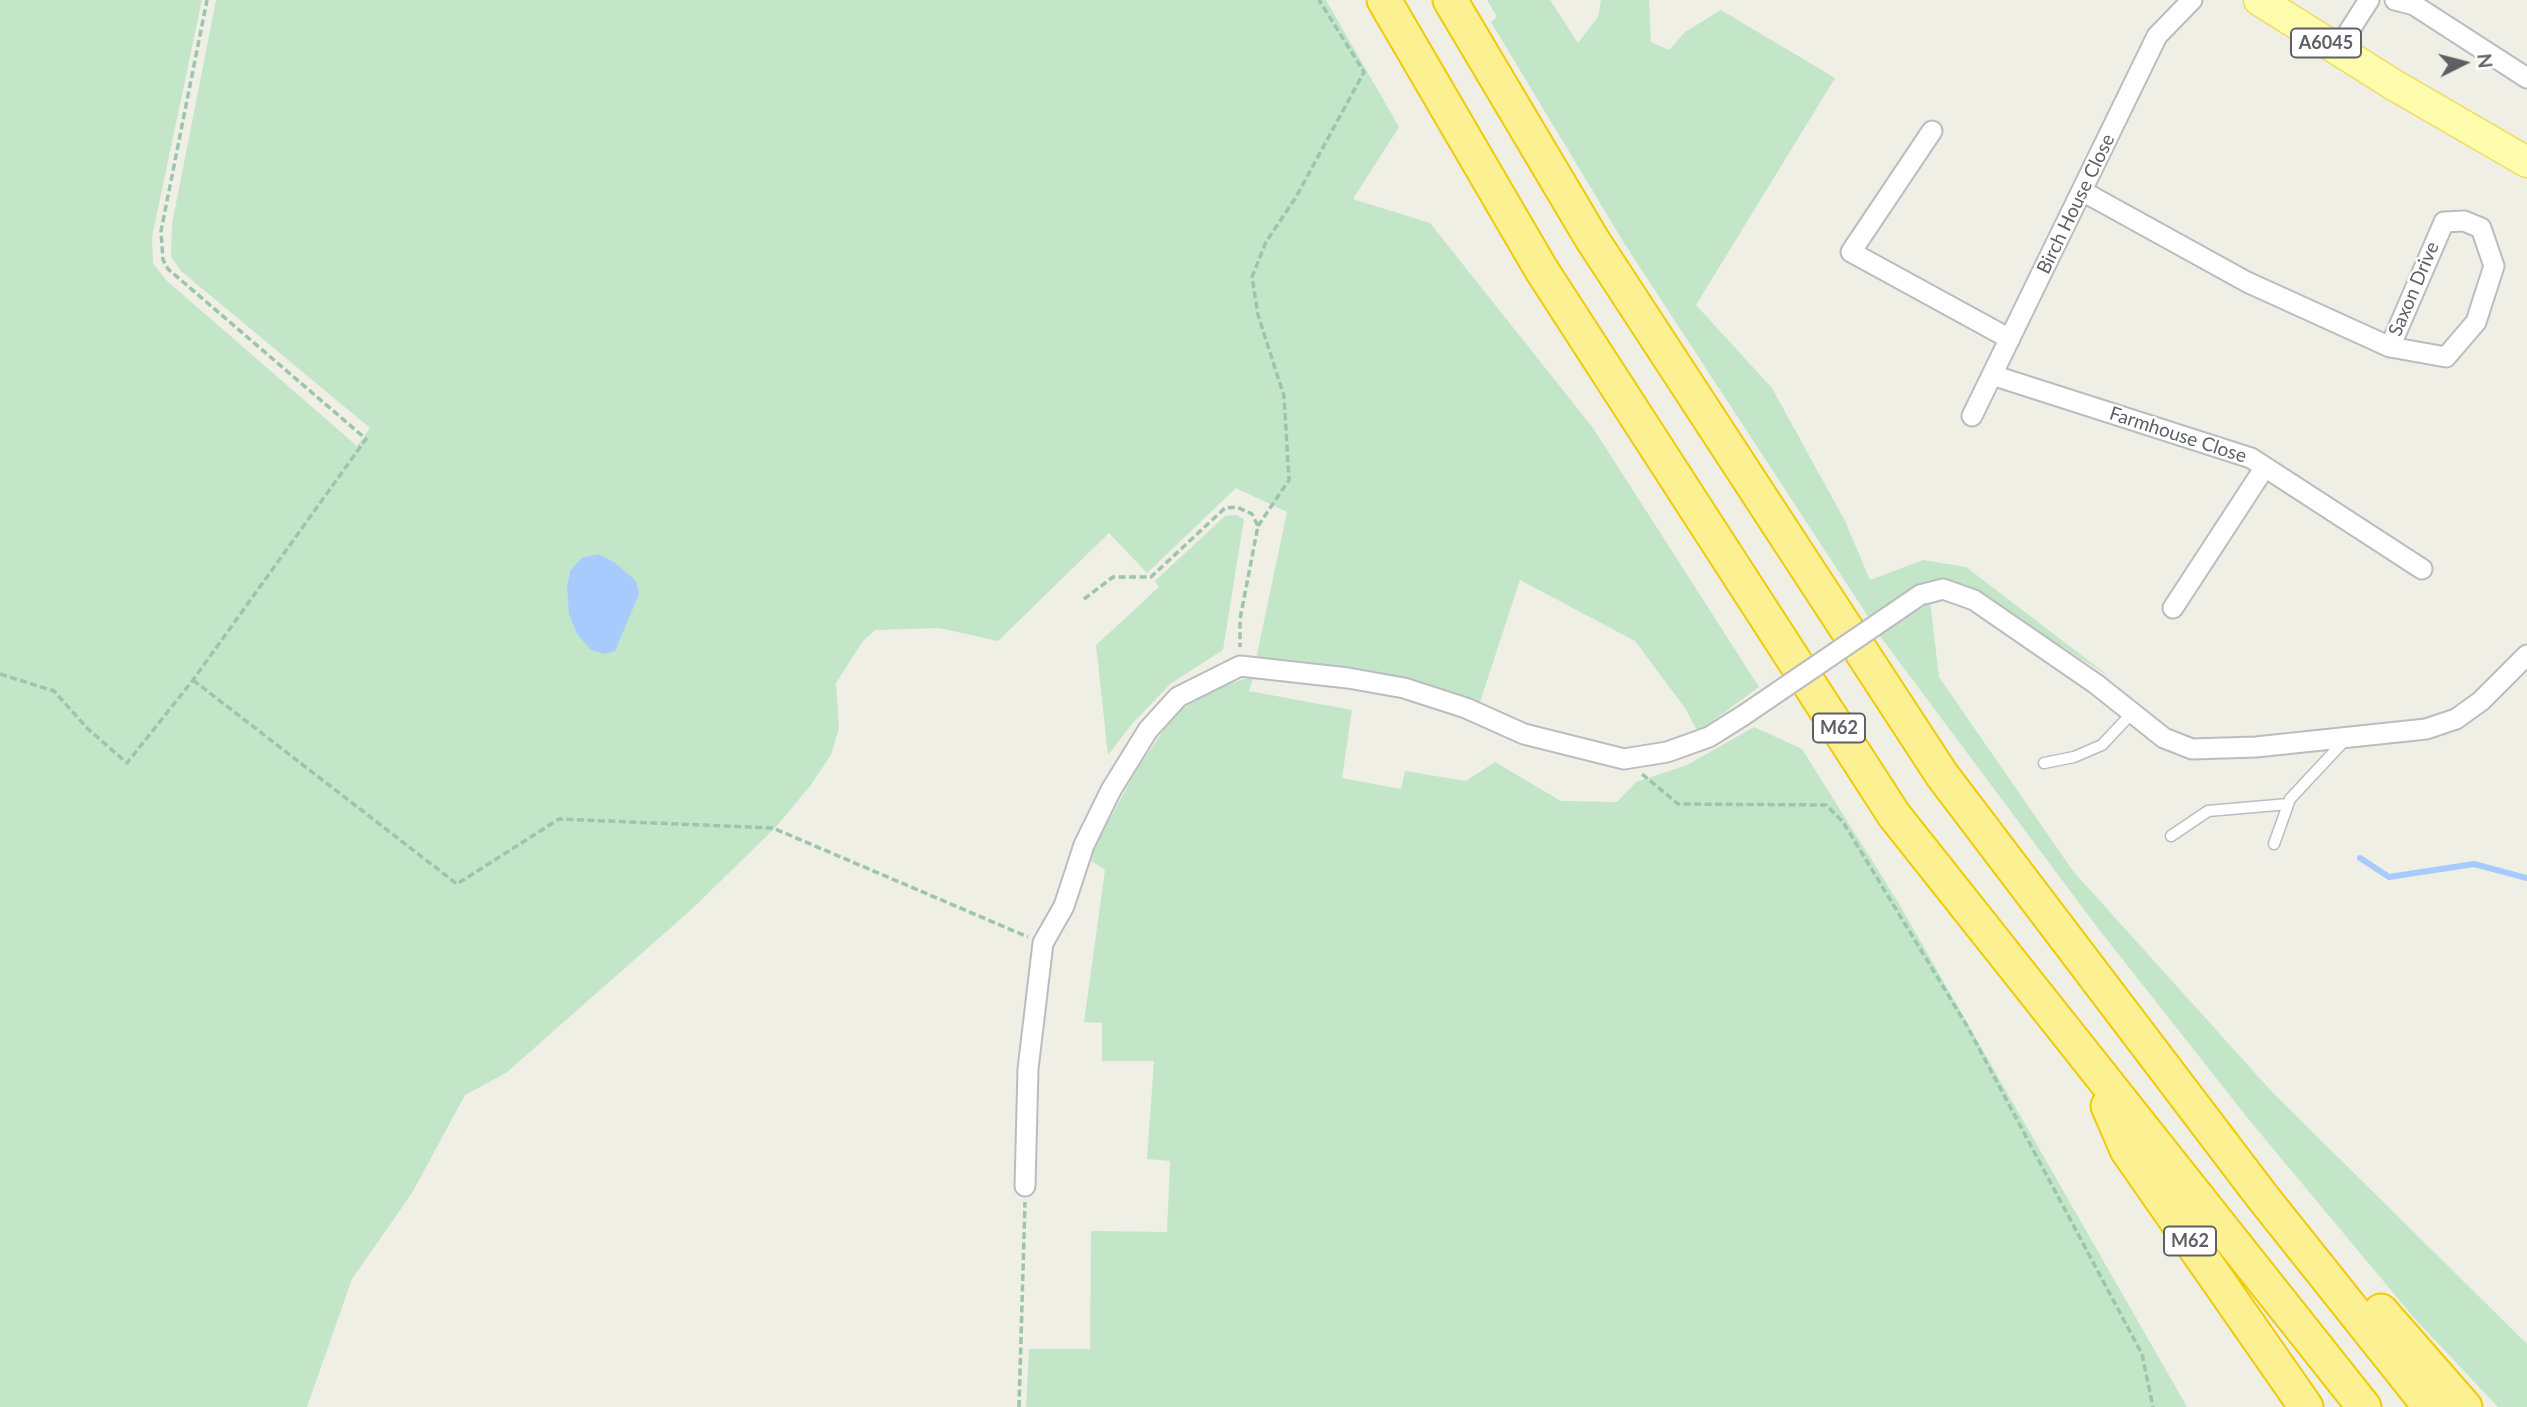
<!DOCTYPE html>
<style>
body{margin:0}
#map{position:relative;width:2527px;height:1407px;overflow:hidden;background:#efefe6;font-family:Lato,sans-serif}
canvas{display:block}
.north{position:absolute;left:2429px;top:28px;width:70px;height:70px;-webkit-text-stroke:5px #fff;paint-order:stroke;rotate:84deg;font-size:19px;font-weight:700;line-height:28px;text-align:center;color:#5e6066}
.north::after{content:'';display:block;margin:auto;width:24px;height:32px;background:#5e6066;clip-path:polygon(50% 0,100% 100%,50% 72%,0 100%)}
</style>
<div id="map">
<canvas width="2527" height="1407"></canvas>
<div class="north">N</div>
</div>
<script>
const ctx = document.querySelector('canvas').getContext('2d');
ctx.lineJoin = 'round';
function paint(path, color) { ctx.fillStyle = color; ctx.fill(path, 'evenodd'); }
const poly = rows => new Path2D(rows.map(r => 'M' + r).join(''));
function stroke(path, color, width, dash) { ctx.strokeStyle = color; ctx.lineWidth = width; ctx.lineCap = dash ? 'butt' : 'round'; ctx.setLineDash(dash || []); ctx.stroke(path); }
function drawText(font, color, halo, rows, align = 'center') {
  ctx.font = font + ' Lato,sans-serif'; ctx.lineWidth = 5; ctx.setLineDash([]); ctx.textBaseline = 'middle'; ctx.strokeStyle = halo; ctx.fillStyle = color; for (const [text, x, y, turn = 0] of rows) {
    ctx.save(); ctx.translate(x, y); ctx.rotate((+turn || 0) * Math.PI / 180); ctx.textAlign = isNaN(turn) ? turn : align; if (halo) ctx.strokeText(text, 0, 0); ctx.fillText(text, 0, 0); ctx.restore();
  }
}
const green = poly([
 [0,0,202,0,152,237,153,263,166,280,357,446,370,428,181,271,171,257,172,224,216,0,1326,0,1399,127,1353,199,1430,223,1593,428,1759,687,1698,732,1685,708,1635,641,1520,580,1479,705,1256,659,1287,512,1236,488,1147,573,1109,533,998,641,939,628,875,630,863,641,836,683,839,728,831,755,810,786,776,827,693,908,506,1073,465,1095,412,1193,352,1279,307,1407,0,1407],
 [1487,0,1550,0,1578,43,1598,17,1601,0,1649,0,1651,42,1669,50,1685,32,1721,10,1835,78,1696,305,1772,388,1845,521,1870,580,1923,560,1966,567,2110,677,1966,586,1942,581,1919,586,1869,618,1624,243,1491,22,1497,17],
 [1236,515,1244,519,1223,650,1170,684,1132,724,1108,755,1096,645,1159,587,1155,581,1225,516],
 [1923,600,1930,601,1939,677,2073,871,2273,1093,2527,1344,2527,1407,2498,1407,2415,1319,2250,1121,2097,927,1877,632],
 [1254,676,1249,691,1352,710,1342,778,1401,789,1405,771,1466,781,1495,762,1561,801,1617,802,1636,782,1687,765,1754,727,1802,749,1898,902,2187,1407,1026,1407,1029,1349,1090,1349,1091,1231,1167,1232,1170,1161,1147,1159,1154,1061,1102,1061,1102,1023,1084,1022,1105,870,1088,859,1137,769,1176,712,1222,686]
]);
const water = poly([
 [598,554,614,562,636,581,639,594,615,651,603,654,590,649,577,634,569,614,567,587,570,571,582,558]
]);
const stream = poly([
 [2360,858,2389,877,2474,864,2527,878]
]);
const path = poly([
 [1258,526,1289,480,1284,396,1258,315,1252,277,1266,242,1296,197,1364,72,1319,0],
 [1084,599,1113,577,1151,577,1225,508,1237,507,1252,514,1258,526,1240,619,1240,647],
 [0,674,54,691,88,729,127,763,193,680,366,439,168,269,163,260,161,231,207,0],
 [193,680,457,884,559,819,773,828,1028,937],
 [1642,774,1678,804,1826,805,1843,822,1967,1026,2142,1354,2153,1407],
 [1019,1407,1025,1202]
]);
const lane = poly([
 [2044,763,2074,757,2102,745,2132,713],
 [2171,836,2208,811,2288,804],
 [2274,844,2290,799,2347,738]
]);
const street = poly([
 [2395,0,2414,5,2527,78],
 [2337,50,2369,0],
 [1932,131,1851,252,2010,339],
 [2082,191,2247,282,2390,347,2446,357,2476,322,2494,266,2481,228,2464,221,2444,222,2390,347],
 [1992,375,2251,458,2422,569],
 [1972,416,2157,36,2192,0],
 [1920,595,1943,589,1974,600,2096,684,2164,738,2192,749,2256,747,2426,729,2456,719,2481,701,2527,655],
 [2173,608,2265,467],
 [1025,1186,1028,1069,1043,943,1064,906,1084,845,1111,790,1148,730,1178,697,1240,666,1348,678,1404,688,1466,708,1524,734,1624,759,1667,752,1709,737,1744,715]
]);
const primary = poly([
 [2259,0,2394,85,2527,162]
]);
const highway = poly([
 [1384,0,1541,269,1894,815,2364,1407],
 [1450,0,1592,239,1942,775,2261,1195,2430,1407],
 [2108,1106,2127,1150,2306,1407],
 [2381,1311,2465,1407]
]);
const streetBridge = poly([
 [1744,715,1920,595]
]);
const shields = [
 [2326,43,70],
 [1839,728,52],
 [2190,1241,52]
];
const shieldNames = [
 ["A6045",2326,43],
 ["M62",1839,728],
 ["M62",2190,1241]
];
const streetNames = [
 ["Birch House Close",2076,204,-64],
 ["Saxon Drive",2414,289,-67],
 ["Farmhouse Close",2178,435,18]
];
paint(green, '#c3e6c9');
paint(water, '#a8cbfd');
stroke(stream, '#a8cbfd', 6);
stroke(lane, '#bbbcc1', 13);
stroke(street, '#bbbcc1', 23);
stroke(primary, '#efdc60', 33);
stroke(highway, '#f0cb05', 37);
stroke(path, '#9bc5ad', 3.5, [7, 3.5]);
stroke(lane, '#fff', 10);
stroke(street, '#fff', 19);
stroke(primary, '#fdfdad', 30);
stroke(highway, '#fbf092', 33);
stroke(streetBridge, '#bbbcc1', 23, []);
stroke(streetBridge, '#fff', 19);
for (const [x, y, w] of shields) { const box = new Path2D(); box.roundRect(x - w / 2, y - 14.5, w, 29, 5); ctx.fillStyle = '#fff'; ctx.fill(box); stroke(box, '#5e6066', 2); }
drawText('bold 18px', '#5e6066', null, shieldNames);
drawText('19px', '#5e6066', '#fff', streetNames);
</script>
